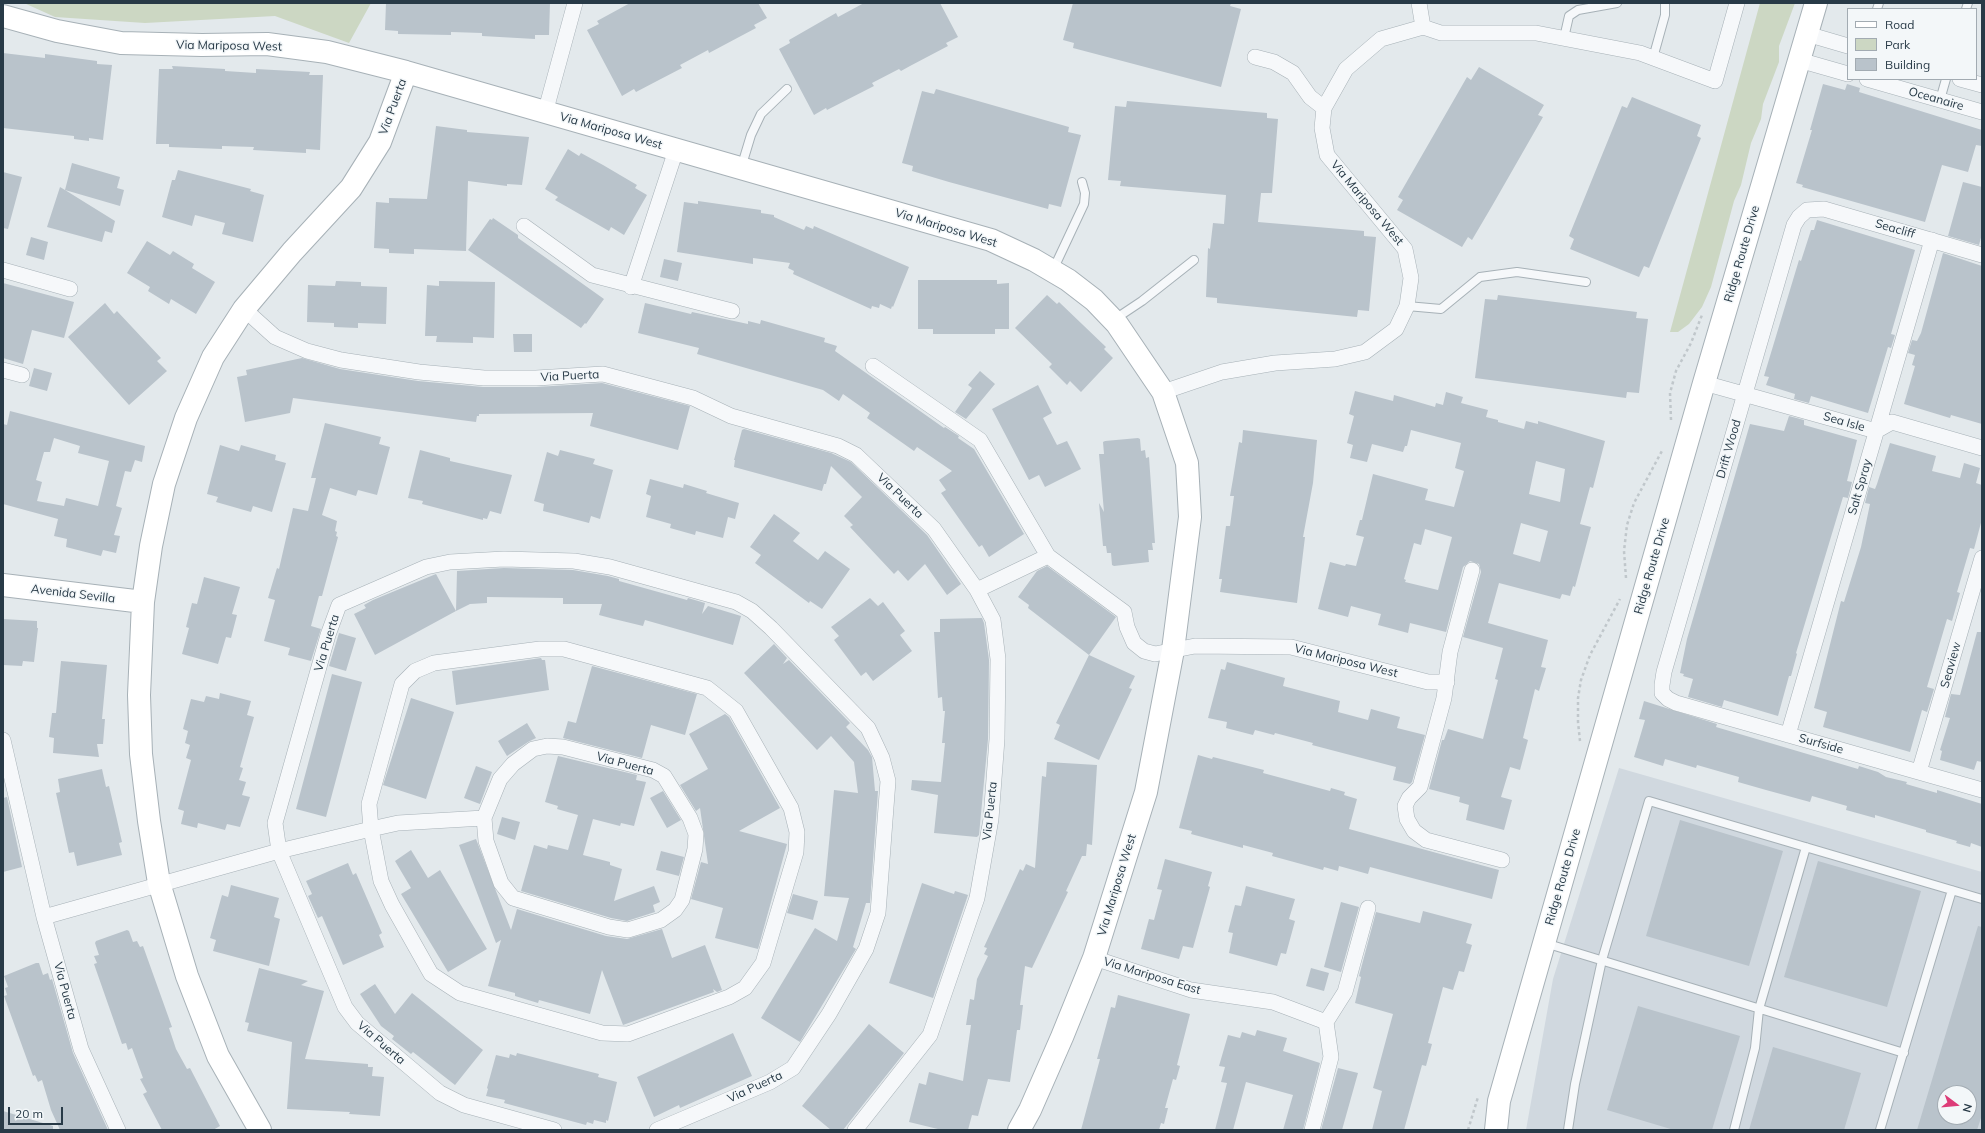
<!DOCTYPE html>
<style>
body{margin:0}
#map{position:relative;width:1985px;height:1133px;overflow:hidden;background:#e3e9ec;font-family:Mulish,sans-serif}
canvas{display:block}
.frame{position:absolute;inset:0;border:4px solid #283a47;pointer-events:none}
.legend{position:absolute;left:1847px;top:8px;width:130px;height:72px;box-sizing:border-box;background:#f3f7f9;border:1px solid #a2abb2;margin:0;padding:5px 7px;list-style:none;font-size:12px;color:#283a47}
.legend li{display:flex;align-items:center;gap:8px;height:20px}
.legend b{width:20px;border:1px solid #a2abb2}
.north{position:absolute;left:1937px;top:1085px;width:40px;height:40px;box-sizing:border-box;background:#f3f7f9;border:1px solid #a2abb2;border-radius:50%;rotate:106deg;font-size:11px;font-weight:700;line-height:16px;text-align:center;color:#283a47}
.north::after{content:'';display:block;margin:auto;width:14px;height:18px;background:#dd3c78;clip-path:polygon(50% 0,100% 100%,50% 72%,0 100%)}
.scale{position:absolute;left:8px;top:1107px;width:55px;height:18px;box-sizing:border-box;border:2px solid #283a47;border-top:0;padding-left:5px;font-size:12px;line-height:14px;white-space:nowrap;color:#283a47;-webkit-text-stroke:3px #f3f7f9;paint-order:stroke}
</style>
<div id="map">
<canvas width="1985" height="1133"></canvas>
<div class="frame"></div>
<ul class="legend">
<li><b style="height:5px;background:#fff"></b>Road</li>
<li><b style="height:11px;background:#ccd7c3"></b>Park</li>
<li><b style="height:11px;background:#b9c3cb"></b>Building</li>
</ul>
<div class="north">N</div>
<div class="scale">20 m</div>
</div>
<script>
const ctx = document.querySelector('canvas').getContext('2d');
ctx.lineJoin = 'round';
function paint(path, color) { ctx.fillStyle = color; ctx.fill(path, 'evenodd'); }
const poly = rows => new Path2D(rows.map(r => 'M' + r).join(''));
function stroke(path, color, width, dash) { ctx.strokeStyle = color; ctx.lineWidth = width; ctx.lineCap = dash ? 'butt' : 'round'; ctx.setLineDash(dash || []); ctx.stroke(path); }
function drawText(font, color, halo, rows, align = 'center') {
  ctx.font = font + ' Mulish,sans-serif'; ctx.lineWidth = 3; ctx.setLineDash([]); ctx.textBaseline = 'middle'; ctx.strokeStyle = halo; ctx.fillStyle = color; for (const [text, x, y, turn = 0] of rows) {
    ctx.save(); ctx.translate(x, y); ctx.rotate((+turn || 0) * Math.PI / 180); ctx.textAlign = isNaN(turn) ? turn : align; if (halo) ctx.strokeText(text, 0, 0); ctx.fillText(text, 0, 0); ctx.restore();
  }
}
const built = poly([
 [1619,768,1982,872,1982,1130,1526,1130,1553,979],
 [1945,1093,1969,1093,1969,1117,1945,1117]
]);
const green = poly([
 [24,3,371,3,349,43,275,16,145,23,55,17],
 [1760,3,1795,3,1779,46,1779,62,1763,104,1761,119,1751,143,1741,185,1734,201,1711,287,1702,307,1689,324,1678,332,1670,332]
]);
const building = poly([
 [386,3,550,3,549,35,535,35,535,39,482,36,482,33,451,32,451,35,398,34,398,31,385,30],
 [630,3,758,3,767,18,754,25,756,28,709,53,708,50,680,65,682,68,657,81,636,92,634,89,622,96,587,30,599,24,597,21],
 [864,3,940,3,958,37,946,43,948,46,910,66,901,71,899,69,872,83,874,86,827,110,826,108,814,115,779,49,790,43,789,40,836,13,838,17],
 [1073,3,1231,3,1230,6,1241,9,1221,87,1073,48,1074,43,1063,40],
 [3,53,45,58,45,54,97,61,97,64,112,65,103,140,89,138,89,141,74,139,74,136,3,128],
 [172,66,225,69,225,71,256,73,256,69,310,72,309,75,323,75,320,150,306,149,306,153,253,150,254,147,222,146,222,149,169,147,169,144,156,144,159,69,173,69],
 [1479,67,1544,105,1538,115,1543,117,1492,206,1472,240,1468,237,1462,247,1397,210,1403,200,1398,197,1467,77,1471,80],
 [1823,84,1845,90,1847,84,1860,88,1859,92,1982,130,1982,146,1976,145,1968,172,1942,165,1925,222,1802,187,1803,185,1796,183,1812,130,1810,130],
 [936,89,1069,127,1068,132,1081,135,1061,207,1049,204,1048,209,949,182,912,171,913,166,902,163,922,91,934,94],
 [1632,97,1701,125,1697,136,1701,138,1649,268,1644,266,1639,277,1570,249,1574,239,1569,236,1622,106,1627,108],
 [1127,101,1267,113,1267,118,1278,119,1272,193,1261,193,1258,222,1364,231,1364,236,1376,237,1369,311,1358,310,1357,317,1217,303,1217,298,1206,297,1208,248,1210,249,1213,223,1224,224,1226,195,1120,186,1121,181,1108,180,1115,106,1126,107],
 [436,126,467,130,467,132,529,137,522,185,507,184,507,186,468,181,466,251,414,249,414,254,389,253,389,249,374,248,376,202,389,203,389,198,427,199],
 [568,149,579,156,581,153,603,165,637,185,635,188,647,195,624,235,611,227,609,231,555,200,558,197,545,189],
 [72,163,120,177,117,188,124,190,120,206,65,190,115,221,112,233,105,231,102,242,47,227,60,187,65,190],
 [178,170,251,189,250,191,264,195,253,242,222,234,225,223,195,215,192,226,162,217,172,180,175,180],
 [3,172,22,177,8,229,3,228],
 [1963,182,1982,187,1982,234,1979,245,1948,236],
 [698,201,761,210,761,213,774,215,774,217,804,230,806,226,813,229,814,226,909,267,893,307,892,306,891,309,880,304,879,308,872,306,871,309,793,274,794,271,788,268,790,263,753,258,753,264,677,252,684,202,698,204],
 [493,218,518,235,518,238,604,299,586,324,585,323,581,328,468,250,490,219,492,220],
 [1817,220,1915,250,1891,334,1895,335,1891,348,1888,347,1868,413,1811,396,1809,403,1794,399,1795,394,1766,385,1769,377,1764,376,1799,260,1801,261,1811,230,1814,230],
 [31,237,48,242,44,260,26,255],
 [147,241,170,255,173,251,194,264,192,268,215,282,196,314,171,299,169,304,148,291,150,287,127,273],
 [1943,253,1982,266,1982,424,1951,415,1950,418,1904,404,1915,366,1912,365,1915,355,1908,353,1912,340,1917,341,1921,333],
 [664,259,682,263,678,281,660,277],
 [918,280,997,280,997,284,1009,283,1009,329,995,329,995,334,933,334,933,329,918,329],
 [336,281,361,282,361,286,387,287,386,324,358,323,358,328,334,327,334,323,307,322,308,285,335,286],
 [439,281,495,282,494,338,473,337,473,343,436,342,437,336,425,336,427,285,439,286],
 [3,283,74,302,64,338,32,330,23,364,3,358],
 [1047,295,1057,304,1059,302,1106,347,1104,349,1113,358,1081,392,1070,381,1067,385,1049,367,1052,364,1015,328],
 [1498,295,1637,312,1636,318,1648,319,1639,393,1627,392,1626,398,1475,378,1485,299,1497,300],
 [105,303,114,314,117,311,161,358,157,361,167,371,129,405,68,337],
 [645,303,691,314,692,312,748,324,748,321,760,324,761,320,825,338,824,342,837,346,835,351,944,428,945,427,959,436,958,438,974,449,1024,534,989,557,982,545,979,547,941,493,946,490,939,480,952,471,917,447,914,451,867,418,870,413,843,394,839,401,823,390,697,354,699,348,638,333],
 [513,334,532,334,532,352,514,352],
 [302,358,340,369,418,381,483,387,536,387,602,383,690,406,678,450,590,426,593,413,479,414,479,416,477,416,476,422,293,398,290,413,245,422,237,377,247,375,246,370],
 [34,368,52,373,47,391,29,386],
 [980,371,995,384,966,419,955,412,972,388,968,385],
 [1038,385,1052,413,1043,418,1057,445,1067,441,1081,469,1045,487,1039,475,1029,480,992,409],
 [1355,391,1393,401,1394,395,1435,407,1436,403,1443,405,1446,392,1463,397,1461,403,1488,410,1486,417,1498,420,1498,422,1524,429,1526,421,1538,424,1538,421,1605,441,1593,488,1590,487,1580,524,1591,527,1575,587,1573,586,1570,596,1562,594,1560,599,1499,583,1488,623,1548,640,1541,667,1546,668,1539,691,1535,689,1523,738,1528,740,1520,770,1510,767,1501,797,1512,800,1504,830,1466,820,1469,805,1459,802,1460,797,1429,789,1442,740,1444,740,1448,729,1483,739,1498,680,1495,679,1503,648,1463,637,1481,572,1479,564,1470,561,1463,567,1446,632,1410,623,1408,633,1378,625,1381,614,1351,606,1348,617,1318,609,1330,562,1345,566,1346,564,1356,566,1364,537,1356,535,1360,520,1362,520,1373,474,1428,489,1425,500,1454,507,1464,471,1455,468,1461,443,1411,430,1407,446,1405,446,1403,452,1372,444,1367,462,1350,458,1353,445,1347,443,1354,416,1349,414],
 [1536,461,1565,469,1560,502,1529,494],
 [1521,523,1548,531,1540,562,1513,554],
 [1425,529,1452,537,1438,590,1405,582,1406,580,1404,579,1414,543,1421,545],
 [10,411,145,446,142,462,135,460,131,472,125,471,116,506,122,508,114,535,120,536,116,553,103,550,101,556,66,547,67,539,54,536,58,519,3,504,3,424,7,425],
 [54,438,80,446,78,453,109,461,98,506,66,498,64,506,37,501,42,482,36,480,44,452,50,452],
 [1789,416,1804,420,1804,425,1857,440,1847,481,1852,482,1848,498,1843,497,1796,653,1797,654,1791,676,1789,676,1778,716,1724,700,1722,707,1688,697,1693,679,1683,676,1684,674,1680,673,1687,639,1750,424,1784,431],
 [325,423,381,437,379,444,390,447,377,495,358,490,356,496,330,488,322,515,337,521,335,531,337,532,336,536,338,537,322,596,319,596,311,626,321,629,311,661,288,655,290,648,264,641,275,600,268,598,277,568,279,569,293,508,308,511,316,478,311,478],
 [744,429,831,453,851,462,927,535,961,584,947,595,925,564,908,581,898,570,894,574,850,527,853,525,844,516,862,497,831,466,826,484,824,484,822,491,734,467,735,460,734,460,742,430],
 [1243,430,1317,440,1313,483,1303,537,1305,537,1297,603,1220,592,1222,579,1219,579,1226,526,1230,526,1234,496,1230,496,1233,479,1239,442,1242,443],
 [1138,438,1140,439,1141,451,1145,450,1146,458,1149,457,1155,543,1152,543,1153,550,1148,550,1149,562,1114,566,1112,565,1111,553,1107,553,1106,546,1103,546,1099,503,1104,512,1099,454,1104,454,1103,442,1105,441],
 [1890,443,1936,456,1932,471,1960,478,1964,463,1980,468,1976,483,1982,485,1982,519,1974,549,1970,548,1957,592,1960,593,1952,621,1947,619,1927,687,1934,689,1927,712,1922,710,1910,752,1823,727,1827,712,1814,708,1841,601,1844,602,1861,547,1870,504,1865,503,1869,487,1875,489,1877,484],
 [220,445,239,451,241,445,276,455,275,460,286,463,272,512,253,506,251,512,216,502,218,497,207,494],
 [420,450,450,458,450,461,512,475,501,514,490,511,487,519,483,518,483,520,422,504,423,501,408,498],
 [560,450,595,459,593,464,613,470,600,519,591,516,589,523,555,514,543,511,544,504,534,501,547,452,558,456],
 [650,479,683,488,684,484,707,491,706,493,739,503,735,519,728,517,723,538,696,531,695,535,670,528,671,524,646,517,651,496,646,494],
 [774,514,800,533,793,541,818,560,825,551,850,569,822,609,810,601,809,603,755,563,761,555,750,547],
 [1047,566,1116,617,1089,655,1135,676,1129,688,1132,689,1099,760,1054,739,1060,725,1056,723,1089,655,1028,608,1029,605,1018,597,1037,571],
 [504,568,573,570,608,576,619,579,619,581,687,600,688,598,705,603,702,614,708,606,741,616,733,645,645,620,643,626,614,619,599,615,602,604,563,604,563,598,487,597,487,603,470,604,456,611,457,571],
 [436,574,456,611,375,655,354,614,366,608,364,605,373,600],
 [204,577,240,587,232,614,237,615,231,638,226,637,218,664,182,654,189,628,186,627,192,603,197,604],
 [870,598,878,606,883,602,905,631,900,635,912,651,873,681,866,672,861,676,834,640,839,636,831,627],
 [982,618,984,623,989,660,988,739,979,835,977,837,934,833,938,795,911,790,912,780,941,782,945,743,942,743,945,711,943,711,942,697,938,698,934,632,940,632,940,619],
 [3,619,37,621,37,628,38,628,34,662,23,661,22,666,3,665],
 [1977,632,1982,632,1982,762,1977,761,1974,770,1940,760,1942,751,1940,750,1950,718,1945,717,1951,694,1960,695],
 [339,633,356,638,346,671,329,666],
 [774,644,787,658,783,664,789,660,850,723,846,727,868,750,872,757,875,791,878,791,870,903,866,903,853,947,856,949,800,1042,761,1018,815,928,837,941,849,898,824,896,834,790,858,793,854,762,831,736,817,750,744,673],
 [541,658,542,660,545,660,549,690,456,705,452,671],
 [61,661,107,665,102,719,105,719,103,744,97,744,99,757,53,753,54,738,49,737,52,713,56,713],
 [1227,662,1285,678,1283,686,1340,701,1338,712,1368,720,1371,709,1400,717,1397,728,1425,735,1412,782,1410,784,1393,780,1396,767,1312,745,1313,743,1275,733,1274,735,1255,730,1253,735,1226,728,1227,722,1208,718,1221,669,1225,670],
 [592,666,697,694,685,735,651,725,642,758,563,738,568,721,576,723],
 [332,674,362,682,326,817,296,809],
 [220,693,251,701,247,715,254,717,240,767,243,768,239,780,246,782,242,795,250,797,240,827,227,824,225,830,198,823,197,828,181,824,184,811,178,809,191,760,186,758,190,745,185,743,188,731,183,729,191,699,204,702,206,696,219,699],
 [411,698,454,712,426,799,383,785],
 [1644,701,1717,724,1716,727,1858,769,1859,766,1878,772,1886,777,1907,782,1906,784,1937,793,1937,790,1982,804,1982,847,1971,843,1970,847,1956,843,1957,841,1926,832,1926,830,1875,815,1875,818,1846,810,1847,806,1812,796,1810,802,1766,790,1738,782,1739,777,1697,765,1696,768,1665,759,1663,766,1634,757,1645,720,1639,719],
 [725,714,729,717,780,808,739,831,787,844,758,949,715,938,723,908,691,899,701,862,708,864,700,808,696,811,680,785,708,769,689,734],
 [527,723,536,738,528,742,507,756,498,741],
 [1198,755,1212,759,1213,757,1264,770,1263,773,1330,791,1331,788,1345,792,1344,795,1357,799,1349,829,1499,870,1492,899,1370,867,1368,874,1339,866,1338,871,1324,867,1323,870,1272,856,1273,853,1243,845,1243,848,1191,834,1192,831,1179,828],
 [558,756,637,775,636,780,646,782,634,826,621,823,620,826,593,819,583,855,610,862,610,865,622,869,614,901,654,886,660,902,653,905,655,912,627,921,611,918,521,891,534,845,547,849,548,845,568,850,578,815,557,809,558,806,545,802],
 [1047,762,1097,765,1092,845,1087,844,1086,856,1082,856,1066,891,1068,892,1032,968,1025,966,1020,1005,1023,1005,1020,1030,1017,1030,1010,1082,988,1079,978,1116,972,1115,968,1130,942,1130,909,1122,919,1083,926,1085,929,1072,963,1081,971,1025,966,1025,970,999,974,1000,977,979,988,956,984,954,987,948,984,947,1020,869,1023,871,1026,864,1035,868,1042,776,1046,777],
 [476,766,492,772,480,804,464,798],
 [102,769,106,787,109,786,117,820,122,842,119,843,122,855,77,866,74,852,69,853,56,793,60,792,58,779],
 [663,791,681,820,667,828,650,798],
 [7,797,22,867,3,872,3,798],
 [502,817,520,822,515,840,497,834],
 [1680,820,1783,851,1749,966,1646,936],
 [476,839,511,930,517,909,606,936,627,939,662,929,672,958,705,945,722,990,717,992,713,989,714,992,623,1025,602,970,590,1014,539,1000,538,1003,515,996,515,993,488,986,501,940,496,943,459,845],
 [411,850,428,878,440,870,487,949,448,972,401,894,411,888,395,861],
 [661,851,684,857,679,876,656,870],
 [1165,859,1212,872,1208,886,1210,887,1193,948,1183,946,1179,959,1141,949,1149,919,1154,920,1162,890,1157,889],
 [1818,861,1921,891,1887,1007,1784,977],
 [348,863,353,875,356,873,382,933,379,935,384,947,343,965,322,916,318,918,308,896,312,894,306,881],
 [922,883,954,894,955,891,968,895,933,998,889,983],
 [231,885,279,898,274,917,280,919,269,966,213,951,216,940,210,938,222,895,228,897],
 [1246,886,1295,899,1289,919,1295,921,1286,954,1281,953,1277,966,1229,953,1233,933,1228,932,1235,905,1241,906],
 [793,894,818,901,813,920,787,913],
 [1341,902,1359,907,1341,972,1324,967],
 [1423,911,1472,924,1466,943,1472,945,1464,972,1459,971,1453,990,1443,987,1428,1043,1432,1044,1426,1066,1422,1065,1404,1130,1372,1130,1382,1091,1373,1088,1393,1014,1355,1003,1361,977,1359,976,1376,912,1420,923],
 [1978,926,1982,927,1982,1115,1977,1130,1917,1130],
 [1945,1093,1969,1093,1969,1117,1945,1117],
 [127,930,129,931,133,942,137,941,140,947,143,946,172,1027,169,1028,176,1049,187,1069,190,1068,220,1126,213,1130,162,1130,143,1094,147,1092,140,1079,143,1078,132,1048,128,1050,126,1043,122,1044,94,964,97,963,94,956,99,955,95,943,96,941],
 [36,963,39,963,43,975,48,973,50,980,52,979,73,1053,108,1130,60,1130,51,1110,42,1080,38,1082,35,1075,33,1076,4,996,7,995,5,988,8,987,4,976],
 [259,968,308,981,301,985,324,991,305,1059,368,1064,368,1067,373,1067,372,1076,384,1077,380,1116,349,1114,350,1112,287,1109,292,1042,247,1031,249,1023,245,1022],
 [1311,968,1329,973,1324,991,1306,986],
 [375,984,395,1014,412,993,483,1050,455,1085,413,1052,411,1054,392,1039,394,1036,381,1026,360,994],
 [1118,995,1190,1014,1177,1065,1180,1066,1176,1080,1173,1079,1165,1108,1168,1108,1164,1124,1161,1123,1159,1130,1081,1130,1100,1059,1097,1059,1109,1015,1111,1007,1115,1008],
 [1638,1006,1740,1036,1712,1130,1674,1130,1607,1110],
 [869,1024,904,1053,843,1130,831,1130,802,1106],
 [1257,1030,1287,1038,1283,1051,1320,1063,1303,1130,1283,1130,1293,1095,1246,1082,1233,1130,1215,1130,1227,1083,1221,1082,1225,1067,1219,1066,1228,1035,1240,1038,1242,1032,1255,1036],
 [733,1033,752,1076,680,1108,679,1105,654,1117,637,1077],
 [1773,1047,1861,1073,1844,1130,1749,1130],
 [517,1053,599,1074,598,1077,617,1082,608,1121,606,1120,606,1123,594,1120,593,1124,587,1122,586,1125,504,1103,505,1100,486,1096,488,1089,487,1088,496,1055,509,1058,510,1054,516,1056],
 [1338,1068,1358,1073,1342,1130,1321,1130],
 [3,1111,53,1126,53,1130,3,1130]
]);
const path = poly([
 [1671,420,1670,393,1676,371,1691,343,1702,315],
 [1626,578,1624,551,1627,525,1634,503,1663,449],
 [1580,741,1578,722,1578,698,1581,680,1590,655,1620,599],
 [1468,1130,1478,1097]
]);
const lane = poly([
 [1877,9,1879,3],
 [1966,9,1968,3],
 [1564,38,1569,16,1578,10,1617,3],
 [1653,58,1665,15,1665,3],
 [1940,100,1946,79],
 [741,168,751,135,761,114,787,89],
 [1053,270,1084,204,1085,193,1082,182],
 [1407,306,1441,309,1480,277,1517,272,1586,282],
 [1115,319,1142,301,1194,260],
 [1545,943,1904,1053],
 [1568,1130,1575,1084,1602,960,1649,801,1982,899],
 [1734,1130,1755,1048,1759,1009,1806,847],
 [1880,1130,1952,890]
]);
const street = poly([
 [1419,3,1423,27,1441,33,1536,33,1640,53,1715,81,1737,3],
 [1807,34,1848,46],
 [1255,57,1274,62,1293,73,1310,97,1324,108],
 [1799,60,1848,74],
 [1867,79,1982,112],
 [1960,79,1982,85],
 [545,113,575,3],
 [524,226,592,275,732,311],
 [1982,255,1824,209,1807,210,1799,217,1794,225,1664,672,1662,685,1662,693,1668,699,1676,703,1982,790],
 [3,270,70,289],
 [631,287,676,150],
 [244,309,275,337,307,351,341,360,419,372,484,378,536,378,603,374,693,398,731,416,838,446,856,455,934,529,977,590,993,620,998,659,997,739,991,819,977,898,930,1035,855,1130],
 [873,366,980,440,1048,556],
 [3,370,22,375],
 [1704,383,1876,431,1892,422,1982,448],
 [1163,392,1222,372,1275,363,1335,359,1365,352,1396,329,1407,306,1411,278,1405,249,1327,155,1322,128,1324,108,1346,69,1381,39,1423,27],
 [1472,570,1450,652,1444,698,1420,787,1409,798,1405,806,1407,819,1414,831,1426,840,1502,860],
 [977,590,1048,556,1124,612,1127,627,1134,643,1144,651,1155,654,1195,646,1291,647,1428,682,1447,682],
 [540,649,564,649,707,688,736,711,791,808,797,832,796,852,763,963,745,988,729,997,628,1034,602,1033,460,993,431,974,392,905,381,881,371,829,369,804,402,684,415,671,434,663,540,649],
 [1788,735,1932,240],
 [3,740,44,917,81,1049,118,1130],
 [547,746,563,747,653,770,664,776,690,818,696,834,695,849,682,900,675,910,661,920,628,930,609,927,513,898,501,883,486,841,484,818,500,779,513,764,533,749,547,746],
 [1919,772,1982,558],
 [44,917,279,851,371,829,398,823,484,818],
 [1094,958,1191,990,1273,1002,1326,1022],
 [554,1130,464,1105,440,1093,357,1023,345,1007,279,851,275,823,328,635,339,605,426,567,450,562,504,559,574,561,610,567,736,602,752,611,771,628,868,728,882,758,888,781,878,913,866,949,829,1014,793,1068,770,1082,657,1130],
 [1312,1130,1331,1057,1326,1022,1345,992,1368,908]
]);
const secondary = poly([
 [3,16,57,31,121,43,202,45,267,44,327,52,406,72,991,240,1034,260,1068,280,1094,300,1117,324,1163,392,1187,463,1190,517,1173,650,1146,792,1094,958,1062,1037,1030,1110,1019,1130],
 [3,585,143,602],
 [260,1130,218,1056,187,976,159,883,149,821,141,754,139,695,143,602,151,546,164,484,186,418,213,357,244,309,292,252,351,188,380,142,406,72],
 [1496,1130,1499,1101,1704,383,1816,3]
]);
const streetNames = [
 ["Via Mariposa West",229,46,1],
 ["Oceanaire",1936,99,16],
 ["Via Puerta",393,107,-70],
 ["Via Mariposa West",611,131,16],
 ["Via Mariposa West",1367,203,50],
 ["Via Mariposa West",946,228,17],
 ["Seacliff",1895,229,16],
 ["Ridge Route Drive",1742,254,-74],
 ["Via Puerta",570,376,-3],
 ["Sea Isle",1844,422,16],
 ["Drift Wood",1729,449,-74],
 ["Salt Spray",1860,487,-74],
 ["Via Puerta",900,496,44],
 ["Ridge Route Drive",1652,566,-74],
 ["Avenida Sevilla",73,594,7],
 ["Via Puerta",327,643,-73],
 ["Via Mariposa West",1346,661,14],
 ["Seaview",1951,665,-74],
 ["Surfside",1821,744,16],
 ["Via Puerta",625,764,15],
 ["Via Puerta",990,811,-84],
 ["Ridge Route Drive",1563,877,-74],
 ["Via Mariposa West",1117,885,-73],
 ["Via Mariposa East",1152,976,17],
 ["Via Puerta",65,991,75],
 ["Via Puerta",381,1043,41],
 ["Via Puerta",755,1087,-25]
];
paint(built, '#d0d8df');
paint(green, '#ccd7c3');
paint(building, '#b9c3cb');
stroke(lane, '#a7b1b7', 10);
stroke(street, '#a7b1b7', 16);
stroke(secondary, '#a7b1b7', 24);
stroke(path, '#c0c7cb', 2.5, [3, 3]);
stroke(lane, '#f6f8fa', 8);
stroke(street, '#f6f8fa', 15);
stroke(secondary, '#fff', 22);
drawText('12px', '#283a47', '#f3f7f9', streetNames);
</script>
